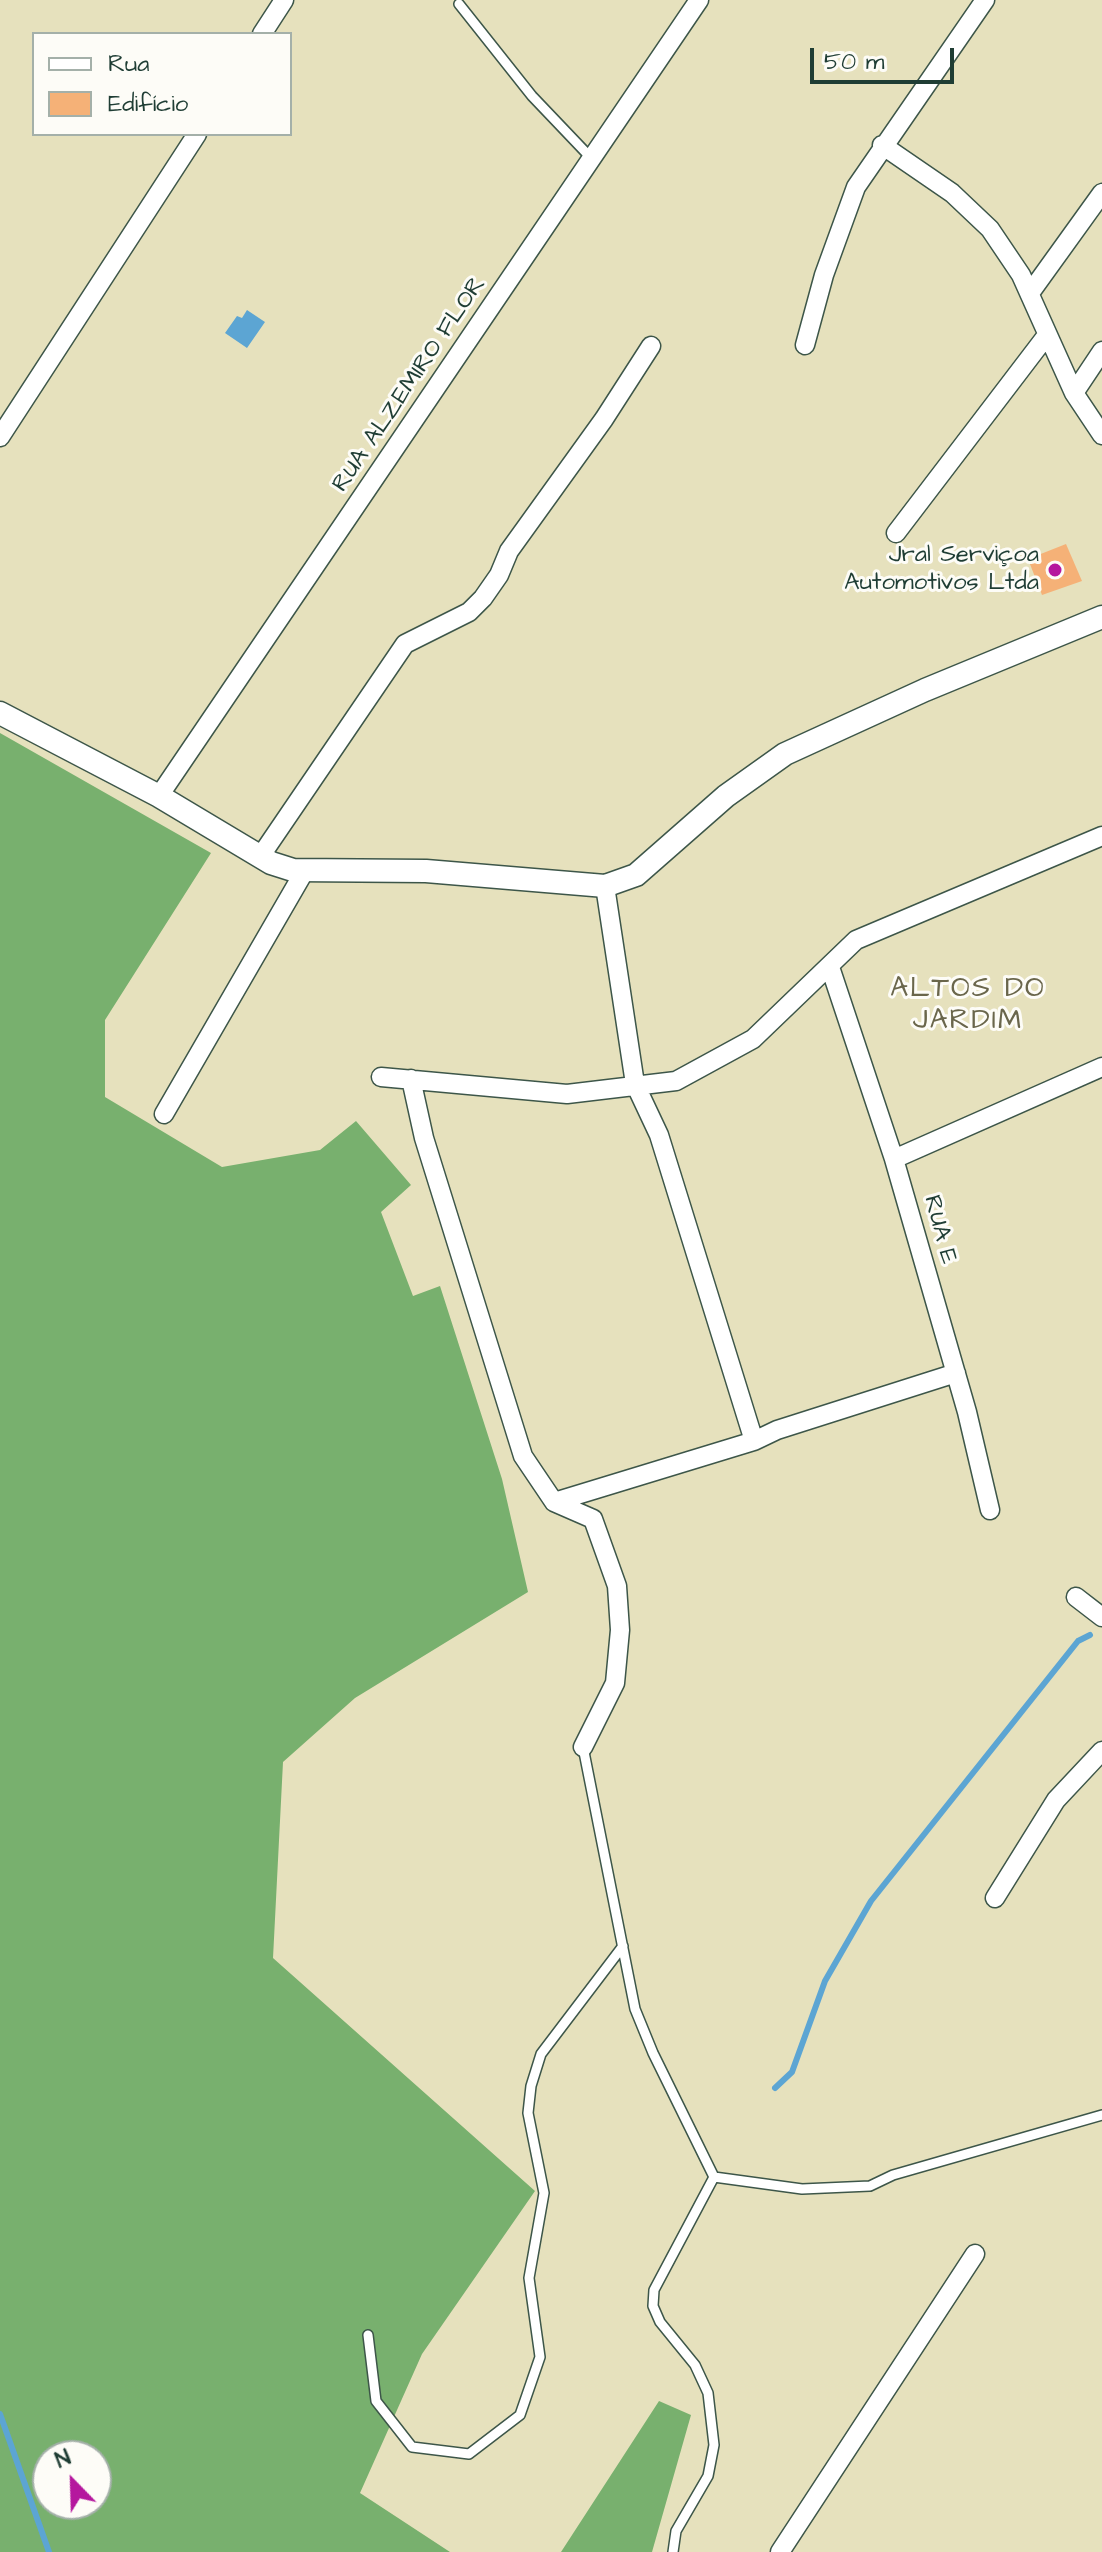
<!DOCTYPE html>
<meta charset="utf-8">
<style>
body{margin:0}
#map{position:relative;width:1102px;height:2552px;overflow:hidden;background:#e6e1bd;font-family:"Architects Daughter",sans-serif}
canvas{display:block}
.legend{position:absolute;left:32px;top:32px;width:260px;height:104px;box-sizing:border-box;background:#fdfcf7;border:2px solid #a4b0a9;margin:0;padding:10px 14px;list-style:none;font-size:24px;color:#1f3d34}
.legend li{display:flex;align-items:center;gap:16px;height:40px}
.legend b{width:40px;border:2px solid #a4b0a9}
.north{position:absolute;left:32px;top:2440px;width:80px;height:80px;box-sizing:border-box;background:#fdfcf7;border:2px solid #a4b0a9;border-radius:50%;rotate:337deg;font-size:22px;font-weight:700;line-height:32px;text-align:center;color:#1f3d34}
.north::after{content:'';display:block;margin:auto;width:28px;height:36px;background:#b5179e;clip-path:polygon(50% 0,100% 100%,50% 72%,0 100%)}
.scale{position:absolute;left:810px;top:48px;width:144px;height:36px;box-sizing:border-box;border:4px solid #1f3d34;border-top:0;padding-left:10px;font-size:24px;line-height:28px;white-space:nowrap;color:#1f3d34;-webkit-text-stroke:6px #fdfcf7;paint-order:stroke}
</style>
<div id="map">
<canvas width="1102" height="2552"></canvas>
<ul class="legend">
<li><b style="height:10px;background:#fff"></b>Rua</li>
<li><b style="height:22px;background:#f5b177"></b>Edifício</li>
</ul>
<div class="north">N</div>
<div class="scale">50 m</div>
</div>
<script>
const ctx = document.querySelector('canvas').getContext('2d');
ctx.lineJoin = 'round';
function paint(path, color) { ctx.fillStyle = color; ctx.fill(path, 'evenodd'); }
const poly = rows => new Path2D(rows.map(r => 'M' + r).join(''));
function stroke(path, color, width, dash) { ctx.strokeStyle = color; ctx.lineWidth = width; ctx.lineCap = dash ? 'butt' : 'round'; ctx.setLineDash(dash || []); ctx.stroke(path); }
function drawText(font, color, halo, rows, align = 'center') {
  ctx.font = font + ' "Architects Daughter",sans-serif'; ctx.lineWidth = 6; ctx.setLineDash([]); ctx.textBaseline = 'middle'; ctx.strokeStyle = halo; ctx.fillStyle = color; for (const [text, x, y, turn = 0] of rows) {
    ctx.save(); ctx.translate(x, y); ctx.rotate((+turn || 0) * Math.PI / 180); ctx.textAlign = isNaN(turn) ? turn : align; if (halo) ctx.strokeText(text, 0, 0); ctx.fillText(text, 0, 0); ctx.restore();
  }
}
const forest = poly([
 [0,733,211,853,105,1020,105,1097,222,1167,320,1150,356,1121,411,1185,381,1212,413,1296,440,1286,502,1479,528,1592,355,1698,283,1762,273,1958,535,2191,422,2354,360,2493,450,2552,0,2552],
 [48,2456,96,2456,96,2504,48,2504],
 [659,2401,691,2415,652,2552,561,2552]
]);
const water = poly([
 [247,310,265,322,247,348,225,333,237,316,242,318]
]);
const stream = poly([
 [775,2088,792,2072,825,1981,871,1901,1078,1641,1090,1635],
 [0,2414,49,2552]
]);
const building = poly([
 [1066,544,1082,581,1042,595,1028,559]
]);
const service = poly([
 [459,4,532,96,593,160],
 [583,1747,635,2009,653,2053,714,2177,654,2290,653,2306,660,2322,695,2365,708,2393,714,2445,708,2476,676,2531,673,2552],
 [714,2177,802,2189,870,2186,893,2175,1102,2115],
 [368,2335,376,2401,412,2447,469,2454,520,2415,540,2357,529,2278,544,2193,528,2113,531,2086,541,2054,623,1946]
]);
const minor = poly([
 [262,34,284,0],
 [882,145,952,193,990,229,1021,275,1074,393,1102,435],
 [1030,293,1102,193],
 [805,345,824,275,856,187,985,0],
 [1074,393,1102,351],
 [0,437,197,134],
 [896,533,1047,335],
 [159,796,699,0],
 [260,857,405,644,469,612,483,598,499,575,509,551,604,419,651,346],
 [605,886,635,1084,659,1135,754,1441],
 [830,967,894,1159,967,1412,990,1510],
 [381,1077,567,1094,676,1081,753,1039,856,940,1102,836],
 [411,1079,424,1138,523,1456,554,1502,593,1519,617,1586,620,1630,615,1683,583,1747],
 [164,1114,304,872],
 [894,1159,1102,1067],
 [554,1502,754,1441,777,1430,956,1373],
 [1076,1597,1102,1617],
 [995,1898,1056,1800,1102,1751],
 [780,2552,975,2254]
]);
const tertiary = poly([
 [0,713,159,796,271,863,293,870,426,871,605,886,636,875,726,796,785,754,925,690,1102,617]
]);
const markers = [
 [1055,570,8,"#b5179e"]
];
const streetNames = [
 ["RUA ALZEMIRO FLOR",410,385,-56],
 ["RUA E",939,1230,75]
];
const poiNames = [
 ["Jral Serviçoa",1039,556],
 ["Automotivos Ltda",1039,584]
];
const quarterNames = [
 ["ALTOS DO",968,990],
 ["JARDIM",968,1022]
];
paint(forest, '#78b06e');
paint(water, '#5ca5d3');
stroke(stream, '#5ca5d3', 6);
paint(building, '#f5b177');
stroke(service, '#3d5649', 12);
stroke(minor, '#3d5649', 21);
stroke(tertiary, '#3d5649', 25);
stroke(service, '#fff', 9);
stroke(minor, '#fff', 18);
stroke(tertiary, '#fff', 22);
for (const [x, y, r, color] of markers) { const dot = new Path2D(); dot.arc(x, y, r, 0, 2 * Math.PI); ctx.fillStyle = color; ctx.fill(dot); stroke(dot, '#fdfcf7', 3); }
drawText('24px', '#1f3d34', '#fdfcf7', streetNames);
drawText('24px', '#1f3d34', '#fdfcf7', poiNames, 'right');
ctx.letterSpacing = '2px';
drawText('28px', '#6a664b', '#fdfcf7', quarterNames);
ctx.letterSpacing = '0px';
</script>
